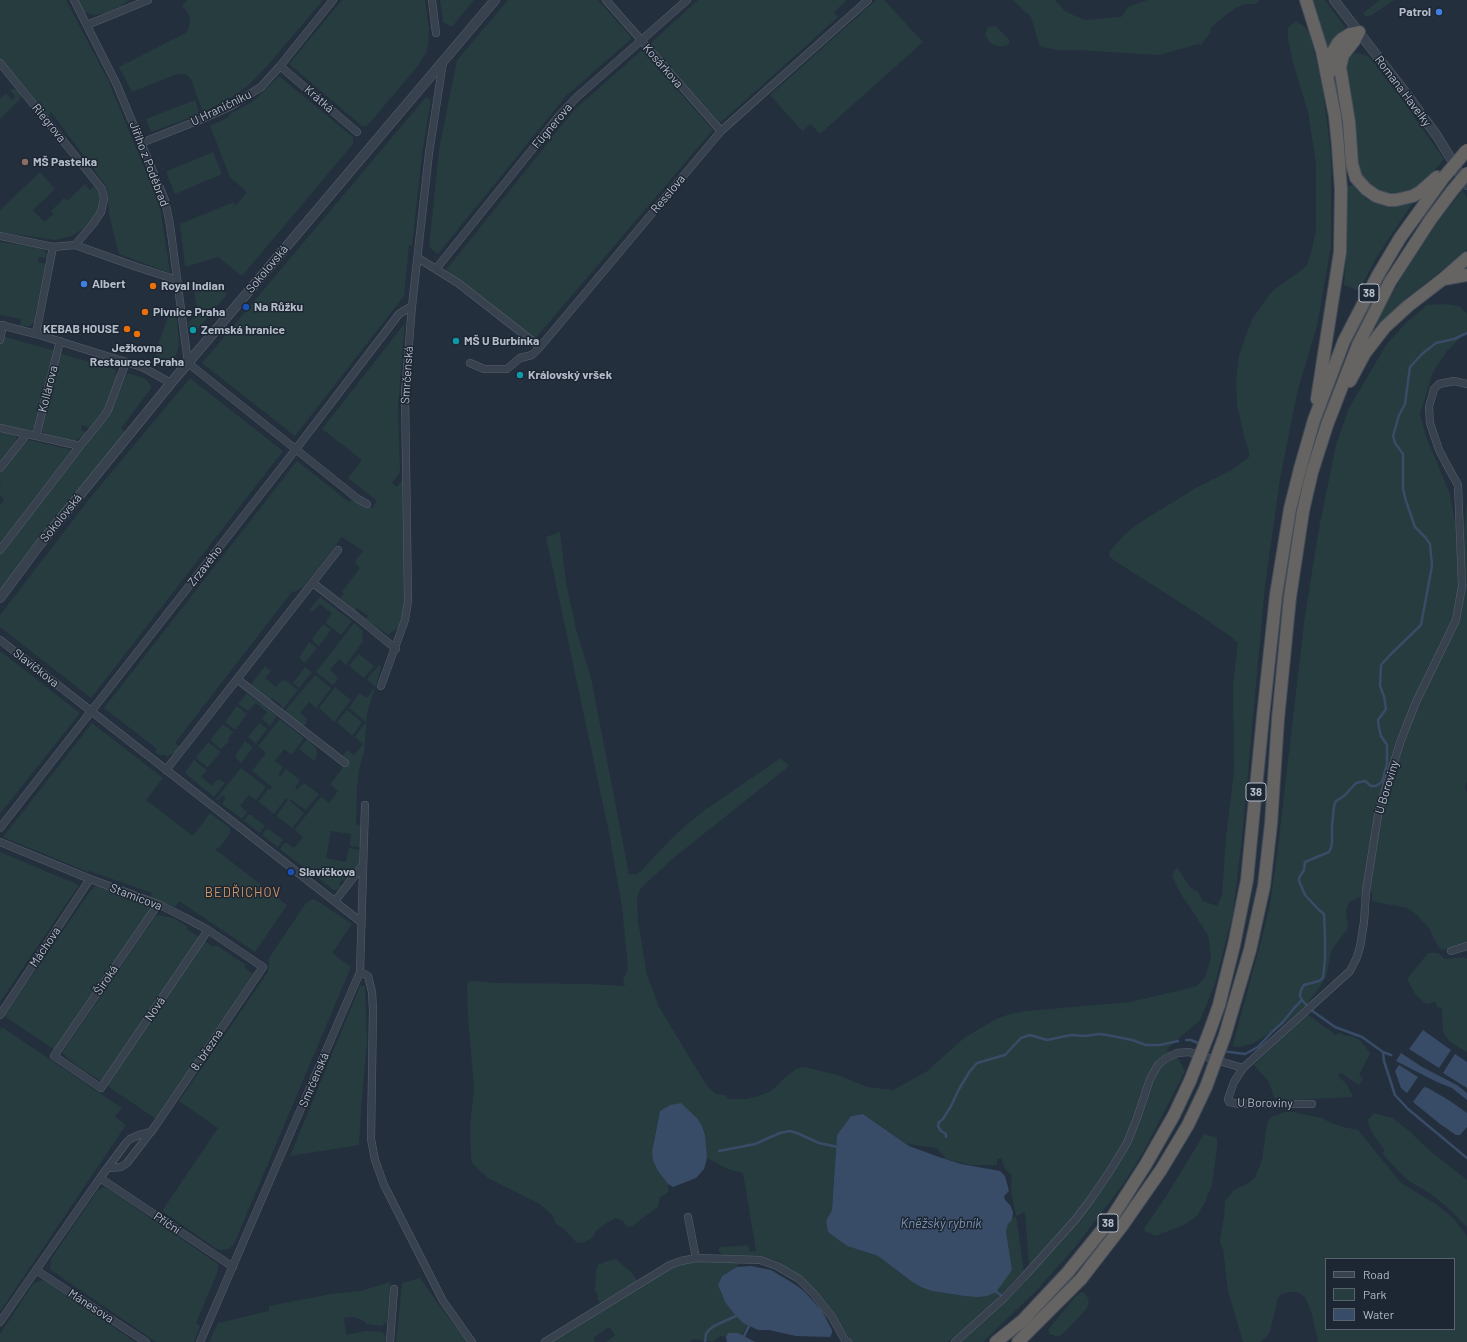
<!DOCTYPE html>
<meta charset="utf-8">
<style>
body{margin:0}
#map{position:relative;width:1467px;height:1342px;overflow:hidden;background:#242f3e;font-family:Barlow,sans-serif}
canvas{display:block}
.legend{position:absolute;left:1325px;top:1258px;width:130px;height:72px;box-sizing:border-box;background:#1d2633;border:1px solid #59626f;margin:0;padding:5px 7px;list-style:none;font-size:12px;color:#b4bcc9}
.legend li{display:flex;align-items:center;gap:8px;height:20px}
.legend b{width:20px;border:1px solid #59626f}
</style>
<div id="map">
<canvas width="1467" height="1342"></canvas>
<ul class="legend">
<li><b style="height:5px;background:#38414e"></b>Road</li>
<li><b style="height:11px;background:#263c3f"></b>Park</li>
<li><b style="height:11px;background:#394c67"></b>Water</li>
</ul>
</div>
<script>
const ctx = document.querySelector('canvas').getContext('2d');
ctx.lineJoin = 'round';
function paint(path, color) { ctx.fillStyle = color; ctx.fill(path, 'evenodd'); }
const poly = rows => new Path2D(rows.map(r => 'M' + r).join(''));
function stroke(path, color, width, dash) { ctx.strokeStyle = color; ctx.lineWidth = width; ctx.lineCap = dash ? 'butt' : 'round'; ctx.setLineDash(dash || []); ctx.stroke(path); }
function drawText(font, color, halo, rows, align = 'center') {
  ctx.font = font + ' Barlow,sans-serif'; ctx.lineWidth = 3; ctx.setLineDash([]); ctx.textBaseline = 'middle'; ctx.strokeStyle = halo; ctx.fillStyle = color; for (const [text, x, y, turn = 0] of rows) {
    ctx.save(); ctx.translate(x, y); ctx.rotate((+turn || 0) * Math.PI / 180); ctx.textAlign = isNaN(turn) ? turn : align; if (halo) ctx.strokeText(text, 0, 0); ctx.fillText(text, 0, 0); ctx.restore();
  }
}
const green = poly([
 [0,0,66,0,109,82,160,206,170,273,119,254,109,214,107,187,51,112,48,116,0,59],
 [78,0,129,0,121,6,106,13,94,15,84,12],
 [187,0,323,0,268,65,250,84,232,97,204,112,202,110,191,79,186,74,177,74,132,92,119,67,186,33,190,24,190,17,186,10,182,6],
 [342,0,425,0,429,29,428,45,426,53,417,67,367,126,362,126,289,64],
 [440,0,474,0,452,27,443,22],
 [508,0,598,0,631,37,631,39,566,96,438,254,429,247,439,150,457,60],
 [698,0,847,0,834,12,838,17,720,123,652,46,651,43],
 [876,0,884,0,923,42,820,134,811,124,802,131,770,95],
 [1013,0,1055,0,1065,11,1075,16,1086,20,1121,17,1128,7,1147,0,1260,0,1255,4,1245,4,1235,8,1217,22,1211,28,1210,33,1201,45,1198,44,1159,55,1076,50,1058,50,1042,47,1039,44,1031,17],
 [1311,0,1325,0,1345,27,1328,50],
 [1380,0,1394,0,1372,15,1365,17,1363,13],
 [1296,21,1304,26,1310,34,1323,90,1331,155,1331,246,1317,326,1297,393,1280,479,1265,586,1242,838,1233,913,1215,984,1200,1020,1166,1050,1175,1053,1185,1071,1145,1149,1124,1183,1076,1246,1036,1291,983,1342,960,1342,1009,1299,1030,1277,1025,1212,1016,1216,1024,1271,985,1311,948,1342,852,1342,835,1315,824,1300,797,1274,786,1267,778,1261,760,1256,752,1257,722,1255,719,1251,719,1248,721,1247,748,1245,750,1252,756,1251,743,1173,728,1169,707,1158,705,1135,697,1118,689,1110,670,1105,660,1111,654,1140,658,1171,668,1184,669,1192,660,1197,658,1207,632,1226,627,1227,623,1221,616,1218,605,1224,596,1231,592,1238,583,1243,576,1242,563,1228,556,1224,552,1215,541,1205,488,1178,472,1163,471,1157,470,1126,474,1087,468,1017,467,984,469,982,472,981,494,983,587,984,625,986,623,978,626,975,628,966,622,907,609,833,546,537,560,532,566,582,576,629,591,678,629,874,636,874,640,872,671,839,685,826,705,810,763,770,781,758,789,766,671,860,641,888,637,897,638,921,647,975,659,1007,707,1086,716,1094,725,1095,729,1099,746,1099,759,1096,771,1091,788,1075,796,1069,804,1067,838,1075,867,1087,893,1090,926,1072,964,1038,996,1019,1010,1014,1027,1011,1131,1002,1197,986,1205,977,1211,958,1208,935,1179,891,1172,875,1177,867,1190,887,1198,892,1203,901,1217,906,1222,895,1226,836,1234,772,1233,685,1238,642,1236,642,1233,638,1198,614,1115,561,1110,557,1109,552,1125,534,1136,525,1194,489,1233,469,1249,457,1249,452,1244,436,1237,404,1236,381,1239,355,1252,319,1272,291,1303,269,1307,265,1312,249,1316,230,1316,163,1308,112,1293,63,1288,39,1288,28],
 [863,1114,907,1144,937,1148,946,1159,971,1165,997,1165,997,1159,1003,1158,1002,1162,1006,1170,1012,1175,1011,1191,1016,1216,1008,1224,1006,1231,1012,1270,987,1296,964,1296,932,1291,911,1281,878,1256,847,1246,828,1232,826,1221,832,1210,837,1135,851,1116],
 [995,26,1009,39,1009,44,1005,46,997,46,990,43,985,35,987,29,989,27],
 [642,50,713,130,534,340,446,270,574,110],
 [1358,53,1367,56,1371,59,1403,101,1444,159,1418,188,1402,195,1383,195,1365,183,1358,169,1346,71,1346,65,1350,57,1352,54],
 [279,76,353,137,353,144,242,276,218,257,185,267,180,224,234,202,235,206,247,192,230,177,210,126,229,117,228,115,252,102],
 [13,89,17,90,20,93,21,98,0,119,0,98,6,93,12,100,15,97,10,90],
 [426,97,431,100,422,154,412,246,409,245,404,296,295,436,202,363],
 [195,100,200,114,151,132,146,119],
 [213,152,222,174,175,194,167,174,167,171],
 [40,172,55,189,33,210,44,222,54,214,51,211,64,198,67,201,85,184,90,190,95,185,99,190,100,202,99,208,95,216,85,227,72,236,55,240,0,232,0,210],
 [1354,185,1358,191,1367,199,1384,205,1404,205,1414,201,1376,258,1359,291,1344,285,1347,244,1347,186],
 [1463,190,1467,198,1467,249,1451,263,1405,299,1378,326,1375,324,1407,268,1437,223],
 [0,242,41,248,45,251,47,254,48,259,39,257,38,262,47,264,35,314,37,314,36,321,30,326,20,326,21,319,0,315],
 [187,281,228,293,193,335,189,329,188,322,197,316,197,310,194,287,187,285],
 [1443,304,1459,306,1467,314,1467,331,1447,351,1433,372,1420,414,1427,439,1450,494,1464,574,1463,538,1467,502,1467,781,1465,787,1467,793,1467,943,1443,950,1439,948,1429,928,1415,913,1407,908,1372,901,1372,892,1349,902,1346,911,1348,928,1331,951,1327,974,1321,985,1308,1003,1283,1025,1252,1044,1237,1047,1233,1046,1234,1040,1262,938,1270,904,1278,847,1305,615,1320,523,1336,445,1348,410,1386,345,1406,323,1427,305],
 [170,315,174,316,177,319,179,346,177,353,173,359,164,361,159,359,155,353,168,317],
 [405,323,398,407,400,472,392,483,397,487,402,480,405,600,403,616,398,628,388,635,366,619,368,616,357,608,355,610,340,598,344,594,342,592,360,568,356,564,357,563,355,561,363,551,342,537,304,586,295,592,293,591,291,593,175,743,180,747,176,752,166,757,166,755,159,755,155,752,157,749,104,708,297,461,349,502,353,498,372,508,377,501,348,478,362,460,322,429],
 [2,336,56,351,35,430,33,431,0,425,0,346],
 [59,353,116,370,117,377,105,409,90,429,88,427,82,425,81,430,86,432,88,431,83,437,75,441,45,434,42,432,40,429],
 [128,373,146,379,150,384,151,387,150,390,121,428,126,432,0,590,0,554,78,453,79,453,107,418,114,405,123,380],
 [190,378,283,451,91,698,0,627,0,615,90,498],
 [0,432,16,436,17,440,17,442,0,464],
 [29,440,72,450,73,453,0,548,0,505,4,499,0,496,0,485,1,483,0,481,0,474,24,443],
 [320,597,352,621,341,635,326,623,326,621,332,613,320,604,312,612,309,610],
 [354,623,362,630,363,641,346,665,339,659,330,670,337,676,336,678,338,679,333,685,316,672],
 [323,624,331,630,319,646,313,641,313,640,312,639],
 [309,642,317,648,305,663,299,658],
 [0,651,80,713,0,814],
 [359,654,374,666,364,678,350,667,351,666,349,665],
 [379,665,381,667,380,672,367,713,364,752,359,769,357,787,356,824,360,825,360,847,350,846,351,834,331,831,326,858,346,862,349,848,359,850,360,863,346,883,342,880,339,884,342,887,337,890,333,890,317,877,319,873,316,871,313,875,280,849,284,843,287,843,294,848,303,837,296,831,295,829,320,798,321,798,322,797,329,803,338,791,331,785,331,783,347,762,342,757,347,750,354,755,363,744,355,737,366,722,349,708,359,693,367,698,375,687,367,679],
 [265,666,271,671,265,678,276,687,282,680,284,681,285,680,298,690,282,710,280,709,282,706,272,698,270,701,251,686,252,683],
 [305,667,312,672,299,688,293,683],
 [315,675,331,688,316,708,309,702,300,713,307,719,306,721,307,722,303,727,291,717,291,716,285,711],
 [335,687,351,700,334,722,319,708],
 [247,693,277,716,270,726,262,719,267,712,256,703,248,711,238,704],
 [237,706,247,714,236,729,234,729,225,722],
 [347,710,362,722,352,736,337,722],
 [280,719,304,738,292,755,284,749,275,761,282,766,282,769,278,775,280,777,286,769,300,780,295,788,297,790,302,784,303,785,304,783,319,794,306,810,290,799,289,800,304,813,292,828,278,817,277,815,288,800,286,798,274,814,260,803,259,801,268,789,270,790,272,787,252,771,266,753,258,746],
 [92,723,163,778,146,800,193,836,210,813,230,828,230,832,228,836,220,847,215,849,287,905,255,952,179,901,175,907,150,897,152,893,89,871,88,872,3,837],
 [259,723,267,729,256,744,248,737],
 [223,724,233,732,228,739,229,741,221,749,210,740],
 [307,739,316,748,317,753,315,761,299,749],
 [245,741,253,747,241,763,235,757],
 [208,742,221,752,209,766,207,767,196,758],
 [194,760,207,770,201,777,212,786,218,779,225,783,214,797,185,773],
 [241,768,266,787,256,800,249,795,240,806,247,812,242,819,222,804,226,798,222,795,218,800,216,799],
 [248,815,251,815,265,826,260,833,244,821],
 [266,829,268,830,269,829,283,840,278,847,262,835],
 [0,852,79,885,0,1002],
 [95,886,102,887,144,903,149,906,150,909,55,1050,4,1016,91,890],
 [313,899,316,900,352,924,332,953,351,967,234,1244,229,1249,221,1250,215,1248,162,1211,218,1128,179,1101,268,972,269,958,306,903],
 [156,915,174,918,188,927,187,929,200,938,102,1082,77,1066,62,1053],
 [204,941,214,947,216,945,246,965,244,967,253,974,156,1119,106,1085],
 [1428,953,1438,953,1445,959,1464,957,1467,959,1467,1052,1450,1042,1443,1032,1442,1009,1437,1007,1435,1002,1426,1004,1416,995,1407,979],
 [360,986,365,986,367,1041,362,1097,359,1145,290,1156],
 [1307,1014,1336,1035,1338,1033,1347,1036,1351,1036,1360,1040,1370,1053,1359,1075,1363,1078,1359,1085,1354,1082,1341,1073,1338,1075,1347,1085,1353,1097,1294,1100,1274,1098,1269,1082,1254,1065],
 [2,1027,122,1108,115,1117,126,1125,0,1312,0,1030],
 [1288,1111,1322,1118,1329,1122,1343,1127,1358,1130,1401,1183,1436,1204,1453,1218,1465,1233,1467,1237,1467,1342,1318,1342,1312,1314,1305,1297,1297,1292,1290,1292,1282,1294,1278,1298,1270,1331,1267,1336,1260,1342,1243,1342,1228,1291,1223,1248,1221,1246,1220,1239,1224,1216,1225,1201,1234,1190,1249,1183,1255,1178,1262,1160,1267,1124,1271,1117],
 [1326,1259,1454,1259,1454,1329,1326,1329],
 [1374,1113,1392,1118,1407,1129,1429,1150,1467,1180,1467,1227,1447,1207,1431,1194,1409,1181,1399,1172,1382,1153,1385,1151,1373,1134,1367,1121],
 [1204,1134,1217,1138,1217,1147,1212,1185,1205,1202,1197,1216,1182,1226,1155,1236,1143,1230,1165,1198],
 [104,1187,110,1190,218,1264,218,1271,196,1323,200,1326,194,1342,156,1342,51,1270,50,1267,51,1259,97,1191],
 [616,1259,632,1273,640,1285,681,1261,741,1259,737,1267,722,1276,718,1285,722,1296,736,1316,743,1323,748,1325,742,1335,728,1333,726,1337,720,1336,713,1342,693,1339,690,1342,606,1342,615,1335,609,1327,593,1338,595,1342,550,1342,580,1325,591,1317,607,1309,598,1300,598,1295,595,1291,596,1272,598,1265,607,1261],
 [420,1278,444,1312,468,1342,396,1342,402,1283],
 [41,1280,48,1282,135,1342,0,1342,0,1334,33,1284],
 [390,1282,387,1322,382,1326,367,1324,364,1321,353,1317,344,1318,346,1335,366,1331,382,1332,386,1337,385,1342,209,1342,218,1323,269,1311,269,1306,331,1294,361,1291],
 [1081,1292,1085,1293,1089,1300,1087,1308,1081,1315,1063,1334,1058,1337,1050,1334,1048,1330,1051,1326,1076,1296]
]);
const water = poly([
 [1423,1030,1451,1050,1439,1068,1409,1049],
 [1401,1053,1422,1067,1457,1085,1467,1093,1467,1100,1452,1088,1437,1082,1396,1061],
 [1455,1054,1467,1062,1467,1088,1443,1073],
 [1399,1065,1418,1077,1407,1093,1401,1088,1395,1071],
 [1424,1087,1428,1088,1450,1101,1467,1113,1467,1127,1460,1135,1456,1135,1440,1124,1413,1102],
 [681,1103,697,1118,702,1126,705,1135,707,1158,704,1169,696,1178,673,1187,668,1184,658,1171,653,1160,652,1152,660,1111,670,1105],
 [863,1114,909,1146,939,1157,961,1164,1000,1171,1005,1176,1009,1191,1004,1196,1005,1200,1010,1205,1013,1212,1012,1220,1008,1224,1006,1231,1012,1270,996,1292,987,1296,977,1297,964,1296,932,1291,921,1287,911,1281,878,1256,847,1246,828,1232,826,1221,832,1210,837,1135,851,1116],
 [751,1266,771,1270,796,1285,805,1292,822,1311,832,1330,832,1333,830,1337,796,1336,769,1330,758,1330,743,1323,736,1316,725,1302,718,1285,722,1276,737,1267],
 [728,1333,738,1333,755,1342,727,1342,726,1337]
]);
const stream = poly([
 [1186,1040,1191,1040,1200,1044],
 [1222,1051,1245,1054,1258,1047,1273,1031,1282,1023,1295,1007,1302,1000],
 [1383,1052,1384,1061,1395,1095,1408,1109,1467,1158],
 [1391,1055,1383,1052,1362,1037,1335,1027,1311,1010,1302,1000,1300,996,1301,990,1304,985,1319,981,1323,978,1325,959,1325,937,1324,914,1318,909,1305,895,1299,881,1299,878,1304,870,1305,862,1329,852,1331,848,1332,842,1332,826,1334,806,1336,801,1344,796,1356,783,1365,781,1371,786,1376,786,1382,782,1387,764,1387,745,1381,736,1379,728,1378,720,1386,709,1384,696,1380,686,1381,665,1390,655,1421,625,1432,566,1430,544,1425,537,1415,527,1406,501,1403,489,1403,454,1395,443,1393,436,1399,415,1405,404,1410,367,1422,354,1436,343,1454,339,1467,333],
 [946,1137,946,1134,941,1131,938,1126,939,1122,943,1119,951,1106,959,1089,970,1071,977,1063,1005,1055,1021,1038,1030,1035,1047,1040,1071,1035,1085,1036,1099,1034,1107,1035,1132,1040,1146,1045,1160,1045,1178,1041],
 [719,1151,755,1144,780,1133,790,1131,797,1133,819,1143,838,1147],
 [995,1291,1002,1296],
 [744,1336,749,1326],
 [705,1342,706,1334,709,1330,714,1326,738,1315]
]);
const minor = poly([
 [74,0,116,83,165,200,170,225,188,363,358,499,367,504],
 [432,0,436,33],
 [606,0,721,131],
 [87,25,148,0],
 [0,63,102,189,104,199,101,212,93,224,75,245],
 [280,66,357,132],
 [141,143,202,119,231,106,261,87,280,66,333,0],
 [0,236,53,247,75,245,137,267,177,280],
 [418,258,458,283,540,347],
 [436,269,559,116,577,97,687,0],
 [0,325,36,334,142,367,171,383],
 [36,334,53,247],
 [0,340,3,325],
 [470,363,484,369,507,369,520,358,532,355,540,347,721,131,868,0],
 [0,428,80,446,102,419,108,410,126,362],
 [36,436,60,341],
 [0,468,27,434],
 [0,550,80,446],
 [313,583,357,617,396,649],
 [0,640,361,922],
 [237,679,345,763],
 [381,686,405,620,408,601,405,393,412,306,429,153,443,62],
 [166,770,338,550],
 [0,828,296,449,399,314,412,306],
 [0,842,90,879,158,904,184,917,208,930,263,967,156,1125,127,1163,121,1167,109,1168],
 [335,901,363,865],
 [158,904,54,1056,101,1088,208,930],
 [1451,951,1467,946],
 [360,972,368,976,372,992,373,1010,371,1139,375,1160,384,1185,443,1301,472,1342],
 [0,1015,90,879],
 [1312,1104,1239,1104,1229,1102,1228,1099,1234,1082,1243,1068,1350,971,1357,957,1360,947,1364,922,1366,891,1379,809,1401,740,1416,702,1456,620,1462,586,1458,485,1448,467,1439,450,1430,423,1429,407,1434,389,1439,384,1454,381,1467,384],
 [100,1178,233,1267],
 [688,1217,696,1258],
 [36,1270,146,1342],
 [0,1322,100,1178,126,1143,130,1139,139,1135,151,1132],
 [200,1342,360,972,365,805],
 [390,1342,394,1289],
 [545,1342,670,1265,681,1261,696,1258,760,1260,777,1266,799,1279,814,1294,832,1317,845,1340,848,1342],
 [955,1342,1004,1298,1023,1278,1075,1220,1091,1199,1110,1171,1127,1143,1137,1118,1150,1079,1158,1065,1165,1059,1177,1053,1189,1052,1243,1068]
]);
const tertiary = poly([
 [1334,0,1408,96,1437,136,1467,185],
 [0,598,40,544,171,383,495,0]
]);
const trunk = poly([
 [1306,0,1322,51,1335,116,1338,146,1341,190,1340,252,1317,399],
 [1359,32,1354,41,1343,55,1340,67,1349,122,1352,164,1356,178,1366,189,1376,196,1389,200,1396,200,1413,196,1420,192,1437,177],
 [1330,72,1330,57,1338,43,1342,39,1350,34,1359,32],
 [1444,279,1467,275],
 [1350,381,1365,353,1385,327,1408,306,1443,279,1467,258],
 [1209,1033,1219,1005,1234,945,1247,880,1263,716,1276,595,1290,509,1300,469,1314,420,1344,341,1378,275,1400,238,1444,177],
 [1225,1035,1250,950,1264,886,1271,824,1278,719,1290,597,1303,511,1312,472,1327,425,1358,345,1390,282,1431,219,1452,191],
 [996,1342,1022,1321,1068,1272,1111,1219,1146,1164,1174,1115,1190,1081],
 [1018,1342,1081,1279,1122,1226,1161,1170,1188,1125,1206,1087]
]);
const trunkBridge = poly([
 [1444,177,1467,150],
 [1452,191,1467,173],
 [1190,1081,1209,1033],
 [1206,1087,1225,1035]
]);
const markers = [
 [1439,12,4,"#3f7fe0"],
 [25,162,4,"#8d6e63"],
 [84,284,4,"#3f7fe0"],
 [153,286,4,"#e8710a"],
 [246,307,4,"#1a4fb4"],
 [145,312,4,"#e8710a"],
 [127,329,4,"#e8710a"],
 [193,330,4,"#0f9aa8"],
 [137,334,4,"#e8710a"],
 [456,341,4,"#0f9aa8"],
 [520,375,4,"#0f9aa8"],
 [291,872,4,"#1a4fb4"]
];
const shields = [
 [1369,293,20],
 [1256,792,20],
 [1108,1223,20]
];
const shieldNames = [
 ["38",1369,293],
 ["38",1256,792],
 ["38",1108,1223]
];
const poiNames = [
 ["Patrol",1431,12,"right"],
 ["MŠ Pastelka",33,162],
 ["Albert",92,284],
 ["Royal Indian",161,286],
 ["Na Růžku",254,307],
 ["Pivnice Praha",153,312],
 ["KEBAB HOUSE",119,329,"right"],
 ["Zemská hranice",201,330],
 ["MŠ U Burbínka",464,341],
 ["Ježkovna",137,348,"center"],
 ["Restaurace Praha",137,362,"center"],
 ["Královský vršek",528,375],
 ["Slavíčkova",299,872]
];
const streetNames = [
 ["Kosárkova",663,66,49],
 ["Romana Havelky",1403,91,53],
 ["Krátká",319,99,41],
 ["U Hraničníku",221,108,-26],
 ["Riegrova",49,123,51],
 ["Fügnerova",552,126,-50],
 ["Jiřího z Poděbrad",149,164,69],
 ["Resslova",668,194,-50],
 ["Sokolovská",267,269,-50],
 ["Smrčenská",407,375,-86],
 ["Kollárova",48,389,-76],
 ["Sokolovská",61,518,-51],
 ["Zrzavého",205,566,-52],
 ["Slavíčkova",36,668,38],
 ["U Boroviny",1387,787,-73],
 ["Stamicova",136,897,21],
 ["Máchova",45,947,-56],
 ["Široká",106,980,-56],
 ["Nová",155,1009,-56],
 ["8. března",207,1050,-56],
 ["Smrčenská",314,1080,-67],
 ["U Boroviny",1265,1103,1],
 ["Příční",167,1223,34],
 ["Mánesova",91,1306,33]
];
const neighbourhoodNames = [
 ["BEDŘICHOV",243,893]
];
const waterNames = [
 ["Kněžský rybník",941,1224]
];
paint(green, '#263c3f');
paint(water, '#394c67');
stroke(stream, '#394c67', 2.5);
stroke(minor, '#565f6c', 8);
stroke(tertiary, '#565f6c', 10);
stroke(trunk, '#434c59', 14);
stroke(minor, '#38414e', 7);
stroke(tertiary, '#38414e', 9);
stroke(trunk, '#656462', 12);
stroke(trunkBridge, '#434c59', 14, []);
stroke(trunkBridge, '#656462', 12);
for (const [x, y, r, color] of markers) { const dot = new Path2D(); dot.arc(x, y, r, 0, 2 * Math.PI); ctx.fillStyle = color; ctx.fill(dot); stroke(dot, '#1d2633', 1.5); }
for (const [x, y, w] of shields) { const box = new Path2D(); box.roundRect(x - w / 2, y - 9, w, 18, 3); ctx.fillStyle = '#1d2633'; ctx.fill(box); stroke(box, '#b4bcc9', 1); }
drawText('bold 11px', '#b4bcc9', null, shieldNames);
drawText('bold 12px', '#b4bcc9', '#1d2633', poiNames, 'left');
drawText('12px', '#b4bcc9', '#1d2633', streetNames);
ctx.letterSpacing = '1px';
drawText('13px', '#d59563', '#1d2633', neighbourhoodNames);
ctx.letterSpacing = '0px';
drawText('italic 13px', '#7c92b1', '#1d2633', waterNames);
</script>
